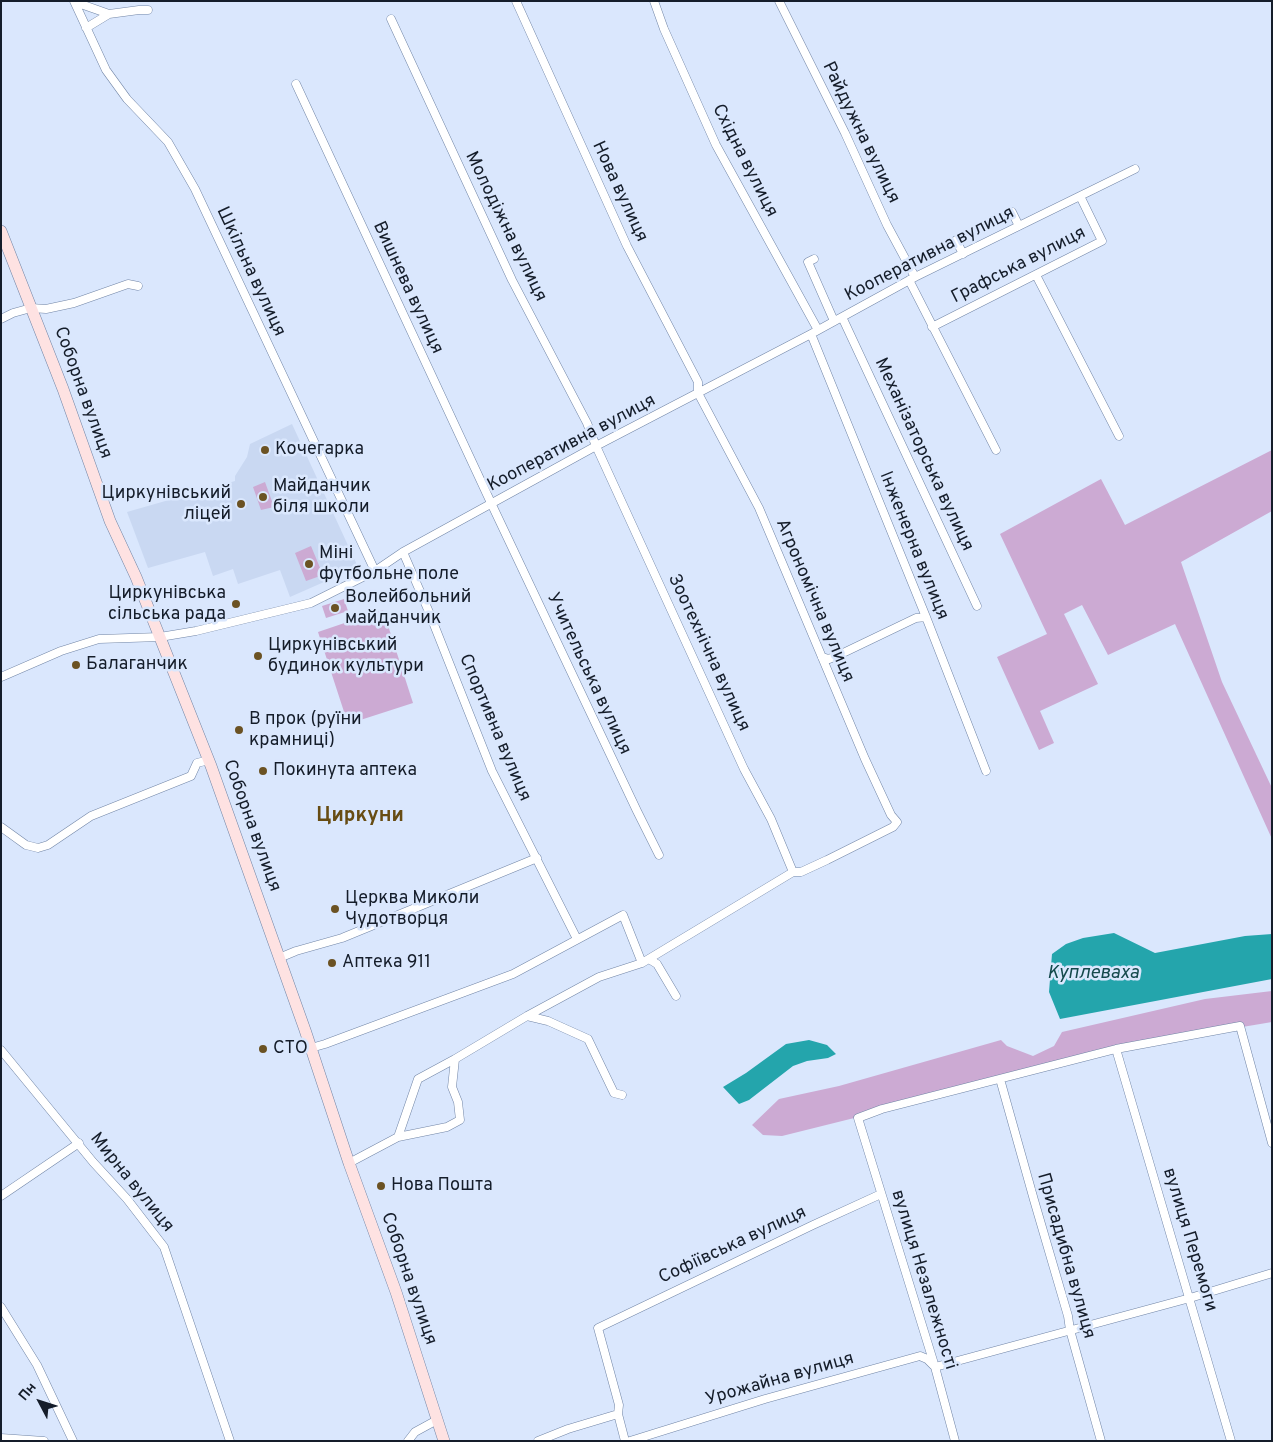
<!DOCTYPE html>
<meta charset="utf-8">
<style>
body{margin:0}
#map{position:relative;width:1273px;height:1442px;overflow:hidden;background:#dae7fd;font-family:Overpass,sans-serif}
canvas{display:block}
.frame{position:absolute;inset:0;border:2px solid #151d2a;pointer-events:none}
.north{position:absolute;left:15px;top:1377px;width:50px;height:50px;-webkit-text-stroke:4px #dae7fd;paint-order:stroke;rotate:310deg;font-size:14px;font-weight:700;line-height:20px;text-align:center;color:#151d2a}
.north::after{content:'';display:block;margin:auto;width:18px;height:22px;background:#151d2a;clip-path:polygon(50% 0,100% 100%,50% 72%,0 100%)}
</style>
<div id="map">
<canvas width="1273" height="1442"></canvas>
<div class="frame"></div>
<div class="north">Пн</div>
</div>
<script>
const ctx = document.querySelector('canvas').getContext('2d');
ctx.lineJoin = 'round';
function paint(path, color) { ctx.fillStyle = color; ctx.fill(path, 'evenodd'); }
const poly = rows => new Path2D(rows.map(r => 'M' + r).join(''));
function stroke(path, color, width, dash) { ctx.strokeStyle = color; ctx.lineWidth = width; ctx.lineCap = dash ? 'butt' : 'round'; ctx.setLineDash(dash || []); ctx.stroke(path); }
function drawText(font, color, halo, rows, align = 'center') {
  ctx.font = font + ' Overpass,sans-serif'; ctx.lineWidth = 5; ctx.setLineDash([]); ctx.textBaseline = 'middle'; ctx.strokeStyle = halo; ctx.fillStyle = color; for (const [text, x, y, turn = 0] of rows) {
    ctx.save(); ctx.translate(x, y); ctx.rotate((+turn || 0) * Math.PI / 180); ctx.textAlign = isNaN(turn) ? turn : align; if (halo) ctx.strokeText(text, 0, 0); ctx.fillText(text, 0, 0); ctx.restore();
  }
}
const built = poly([
 [292,424,358,567,290,597,280,570,238,584,233,569,213,576,205,552,148,568,127,512,235,481,235,476,247,457,250,444]
]);
const green = poly([
 [1272,450,1272,511,1181,562,1222,682,1272,788,1272,839,1175,624,1108,655,1082,605,1064,614,1098,684,1040,711,1054,743,1039,750,997,657,1047,634,1000,534,1101,479,1125,525],
 [265,482,274,507,261,510,253,487],
 [311,546,323,575,306,581,295,553],
 [344,599,348,611,326,618,322,606],
 [383,610,413,703,348,724,318,632],
 [1272,991,1272,1022,1171,1039,782,1136,763,1135,752,1125,779,1099,839,1086,1001,1040,1007,1046,1033,1056,1054,1046,1062,1032,1205,999]
]);
const water = poly([
 [1114,933,1155,953,1245,936,1272,934,1272,979,1060,1019,1049,992,1052,954,1066,944,1083,938],
 [809,1040,827,1045,836,1054,828,1058,807,1061,793,1066,749,1100,739,1104,723,1087,746,1073,786,1044]
]);
const street = poly([
 [74,1,106,70,127,99,168,142,195,189,375,571],
 [654,1,664,29,716,145,818,330],
 [779,1,845,133,887,225,915,277],
 [75,2,109,14],
 [391,19,512,280,587,423,596,446,744,769,771,819,793,872],
 [86,28,109,14,139,10,148,10],
 [296,84,492,505,637,811,659,855],
 [1012,212,1019,226],
 [956,240,963,254],
 [814,259,808,262,834,321],
 [1036,275,1119,436],
 [909,280,996,450],
 [842,317,977,606],
 [1,319,13,313,31,308,46,309,74,303,128,284,138,286],
 [932,327,1102,241,1080,196],
 [811,334,926,617,986,771],
 [403,552,429,612,492,771,577,939],
 [822,657,829,659,841,654,916,618,926,617],
 [1,677,61,651,99,639,160,637,196,631,311,603,375,571,403,552,596,446,811,334,915,277,1135,169],
 [1,827,26,845,38,848,48,845,91,816,191,776,197,763,209,760],
 [279,958,296,951,342,938,537,858],
 [649,959,657,964,676,996],
 [527,1016,548,1021,588,1039,614,1093,622,1095],
 [311,1048,325,1044,513,974,623,915,642,963,793,872,801,872,827,860,893,827,897,822,891,815,865,759,759,508,698,393,698,382,627,246,516,1],
 [1116,1049,1231,1441],
 [1,1050,93,1162,127,1199,164,1247,230,1441],
 [1000,1079,1034,1200,1068,1316,1070,1330,1101,1441],
 [398,1137,447,1127,460,1120,458,1102,452,1087,455,1059],
 [349,1163,398,1137,418,1079,455,1059,527,1016,599,977,642,963],
 [1,1196,79,1143],
 [1,1307,37,1365,73,1441],
 [935,1367,1190,1298,1272,1273],
 [1,1438,44,1441],
 [408,1441,415,1432,437,1420],
 [538,1441,568,1429,618,1414],
 [625,1441,618,1414,619,1405,598,1328,813,1225,881,1194],
 [630,1441,765,1399,920,1356,927,1359,934,1366],
 [955,1441,935,1367,858,1118,882,1109,1116,1049,1240,1026,1272,1143]
]);
const secondary = poly([
 [1,231,63,389,110,521,136,577,211,766,305,1030,349,1163,396,1292,444,1441]
]);
const markers = [
 [265,450,5,"#6b5223"],
 [263,497,5,"#6b5223"],
 [241,504,5,"#6b5223"],
 [309,564,5,"#6b5223"],
 [236,604,5,"#6b5223"],
 [335,608,5,"#6b5223"],
 [258,656,5,"#6b5223"],
 [76,665,5,"#6b5223"],
 [239,730,5,"#6b5223"],
 [263,771,5,"#6b5223"],
 [335,909,5,"#6b5223"],
 [332,963,5,"#6b5223"],
 [263,1049,5,"#6b5223"],
 [381,1186,5,"#6b5223"]
];
const streetNames = [
 ["Райдужна вулиця",860,133,64],
 ["Східна вулиця",744,161,63],
 ["Нова вулиця",619,192,65],
 ["Молодіжна вулиця",505,227,64],
 ["Кооперативна вулиця",930,255,-27],
 ["Графська вулиця",1019,266,-27],
 ["Шкільна вулиця",250,272,65],
 ["Вишнева вулиця",407,288,65],
 ["Соборна вулиця",82,393,70],
 ["Кооперативна вулиця",572,444,-28],
 ["Механізаторська вулиця",923,455,65],
 ["Інженерна вулиця",913,546,68],
 ["Агрономічна вулиця",814,601,67],
 ["Зоотехнічна вулиця",708,653,65],
 ["Учительська вулиця",588,674,65],
 ["Спортивна вулиця",494,728,67],
 ["Соборна вулиця",251,826,70],
 ["Мирна вулиця",131,1183,51],
 ["вулиця Перемоги",1189,1240,73],
 ["Софіївська вулиця",733,1246,-25],
 ["Присадибна вулиця",1065,1256,74],
 ["Соборна вулиця",408,1279,71],
 ["вулиця Незалежності",923,1280,73],
 ["Урожайна вулиця",780,1380,-16]
];
const poiNames = [
 ["Кочегарка",275,450],
 ["Майданчик",273,487],
 ["біля школи",273,508],
 ["Циркунівський",231,494,"right"],
 ["ліцей",231,515,"right"],
 ["Міні",319,554],
 ["футбольне поле",319,575],
 ["Циркунівська",226,594,"right"],
 ["сільська рада",226,615,"right"],
 ["Волейбольний",345,598],
 ["майданчик",345,619],
 ["Циркунівський",268,646],
 ["будинок культури",268,667],
 ["Балаганчик",86,665],
 ["В прок (руїни",249,720],
 ["крамниці)",249,741],
 ["Покинута аптека",273,771],
 ["Церква Миколи",345,899],
 ["Чудотворця",345,920],
 ["Аптека 911",342,963],
 ["СТО",273,1049],
 ["Нова Пошта",391,1186]
];
const waterNames = [
 ["Куплеваха",1093,974]
];
const quarterNames = [
 ["Циркуни",360,817]
];
paint(built, '#c9d8f2');
paint(green, '#ccaad3');
paint(water, '#24a5ac');
stroke(street, '#7185a6', 9);
stroke(secondary, '#7185a6', 12);
stroke(street, '#fff', 8);
stroke(secondary, '#fee2e2', 11);
for (const [x, y, r, color] of markers) { const dot = new Path2D(); dot.arc(x, y, r, 0, 2 * Math.PI); ctx.fillStyle = color; ctx.fill(dot); stroke(dot, '#dae7fd', 2); }
drawText('18px', '#151d2a', '#dae7fd', streetNames);
drawText('18px', '#151d2a', '#dae7fd', poiNames, 'left');
drawText('italic 19px', '#14494c', '#dae7fd', waterNames);
drawText('bold 20px', '#674c13', '#dae7fd', quarterNames);
</script>
